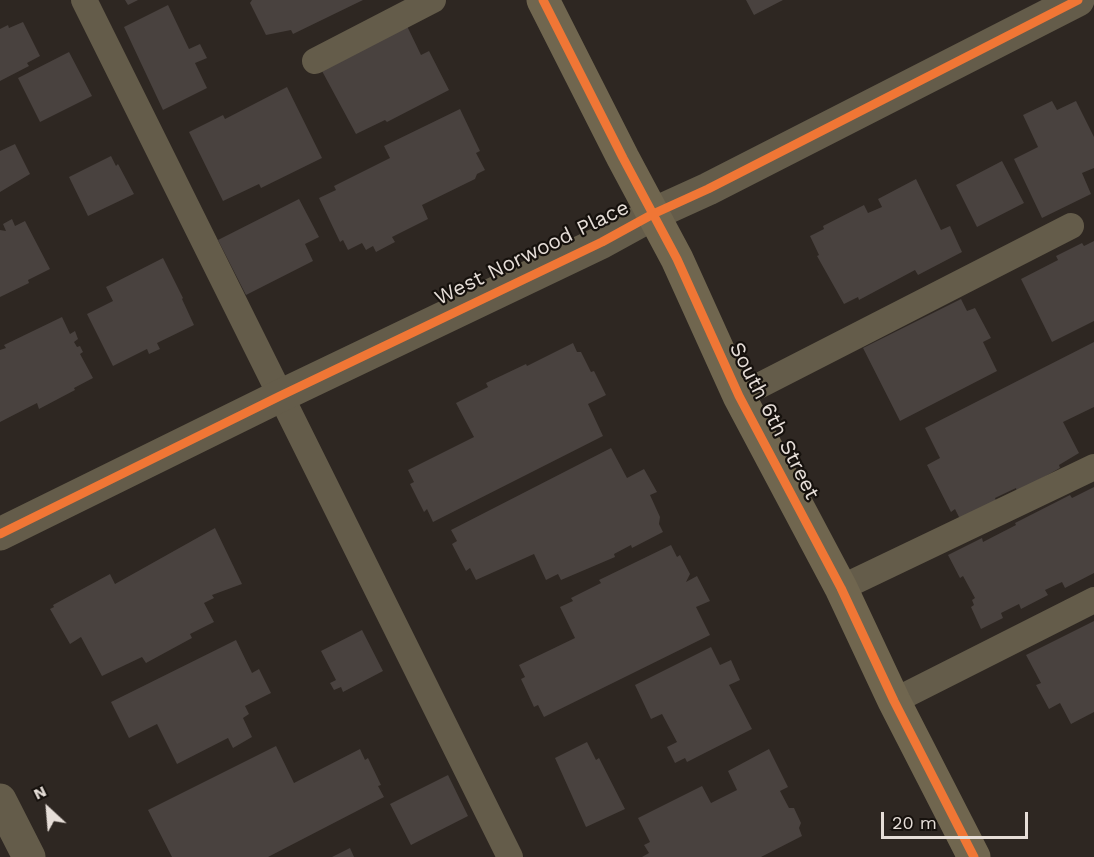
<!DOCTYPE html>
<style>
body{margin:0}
#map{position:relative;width:1094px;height:857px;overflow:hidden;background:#2e2722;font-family:"Work Sans",sans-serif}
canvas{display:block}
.north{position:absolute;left:18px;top:779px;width:60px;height:60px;-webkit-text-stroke:4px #16110d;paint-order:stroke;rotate:334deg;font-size:16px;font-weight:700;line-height:24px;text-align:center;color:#e6ded8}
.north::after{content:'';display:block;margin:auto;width:21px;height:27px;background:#e6ded8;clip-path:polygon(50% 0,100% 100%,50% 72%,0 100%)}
.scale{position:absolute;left:881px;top:812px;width:147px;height:27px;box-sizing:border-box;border:3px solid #e6ded8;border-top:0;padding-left:8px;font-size:18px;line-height:21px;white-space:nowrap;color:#e6ded8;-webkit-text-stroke:4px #16110d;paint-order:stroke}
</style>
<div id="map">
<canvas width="1094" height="857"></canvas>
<div class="north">N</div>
<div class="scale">20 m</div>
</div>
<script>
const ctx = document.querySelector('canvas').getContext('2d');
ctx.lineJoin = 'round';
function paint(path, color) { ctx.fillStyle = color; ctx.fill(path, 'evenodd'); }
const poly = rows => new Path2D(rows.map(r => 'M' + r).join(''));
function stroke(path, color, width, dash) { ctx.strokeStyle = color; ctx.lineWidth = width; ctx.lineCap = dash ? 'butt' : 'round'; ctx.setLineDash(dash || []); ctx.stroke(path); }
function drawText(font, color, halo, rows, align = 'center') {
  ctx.font = font + ' "Work Sans",sans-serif'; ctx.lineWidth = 4.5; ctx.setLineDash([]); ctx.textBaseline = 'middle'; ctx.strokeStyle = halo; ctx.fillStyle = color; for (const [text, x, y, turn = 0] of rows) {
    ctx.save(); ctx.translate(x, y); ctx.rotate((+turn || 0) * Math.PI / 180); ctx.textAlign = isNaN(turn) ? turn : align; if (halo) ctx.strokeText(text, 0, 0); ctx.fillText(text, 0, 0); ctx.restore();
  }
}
const building = poly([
 [125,0,138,0,128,5],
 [252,0,363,0,293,34,291,30,266,35,250,3],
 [746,0,783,0,754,15],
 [168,5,189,49,200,44,207,58,195,63,207,88,163,110,124,27],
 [23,22,40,56,27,63,29,66,0,81,0,29,8,25,9,28],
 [407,26,421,55,429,51,449,90,387,122,385,120,356,134,322,71],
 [69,52,92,96,40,122,18,78],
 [287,87,322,158,261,188,259,184,223,201,189,132,223,115,225,119],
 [1052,101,1057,110,1076,101,1094,137,1094,168,1082,173,1091,194,1042,218,1014,159,1038,147,1023,115],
 [460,109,480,151,476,153,485,170,477,174,475,179,422,205,428,219,392,237,395,242,376,252,373,246,366,250,362,243,348,250,343,240,340,242,319,198,336,190,334,186,390,158,384,146],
 [15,144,30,174,0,192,0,151],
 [111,156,116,166,118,164,134,194,88,216,69,177],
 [1002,161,1024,203,977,227,956,185],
 [916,179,941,230,950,226,962,252,918,275,915,270,859,300,858,297,844,304,817,256,819,255,810,236,824,229,823,226,864,205,868,213,882,207,878,199],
 [299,199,319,237,305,244,313,261,246,295,218,240],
 [12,219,15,226,25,221,50,269,28,280,29,283,0,297,0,230,6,231,3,224],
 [1094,241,1094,321,1052,342,1021,279,1058,260,1056,256,1082,243,1084,246],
 [163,258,183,298,182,299,194,325,157,343,160,349,149,354,147,349,113,366,87,314,113,301,106,287],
 [961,299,967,311,975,308,991,338,983,342,997,371,900,421,863,348],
 [62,317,70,334,75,331,78,339,74,342,77,347,80,346,83,352,80,354,93,378,74,388,75,390,39,409,37,403,0,422,0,350,6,348,4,345],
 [1094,342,1094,407,1063,422,1079,453,1059,465,1060,468,1017,492,1016,488,995,498,997,503,961,521,955,509,951,512,927,465,940,458,925,428],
 [573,343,577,352,581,352,591,372,594,371,606,395,588,404,603,436,433,522,427,509,424,512,410,484,414,482,408,470,474,437,456,403,488,387,486,383,526,364,527,366],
 [611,448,627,478,644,469,657,492,650,495,660,517,659,524,663,532,632,548,631,545,614,554,615,557,561,580,558,574,546,580,534,554,476,580,470,568,466,571,452,544,457,541,451,530],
 [1094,487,1094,573,1065,588,1062,582,1045,590,1048,595,1021,609,1019,604,1001,613,1003,618,981,629,971,607,974,605,972,600,975,598,963,576,960,578,948,555,982,538,983,542,1016,525,1015,523,1070,495,1072,498],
 [215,528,242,584,212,595,214,598,204,603,214,622,190,634,192,638,146,663,142,657,102,676,81,637,70,644,50,609,54,607,53,605,110,574,115,584],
 [671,545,677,557,680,555,690,574,686,582,697,576,710,601,696,607,710,635,544,717,538,705,534,707,521,679,525,677,519,665,575,638,560,607,573,601,571,598,601,583,599,580],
 [1094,621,1094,712,1071,724,1060,703,1049,709,1036,685,1041,683,1026,655],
 [362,630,383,671,343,692,341,687,334,690,330,683,336,680,321,651],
 [236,640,252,673,259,669,271,693,245,706,249,714,243,718,252,737,233,748,228,738,177,764,157,724,129,738,111,702],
 [711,647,720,665,731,660,740,680,729,685,752,729,687,762,685,758,675,763,667,747,677,742,662,714,651,719,635,685],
 [587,742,596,760,599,758,625,809,586,827,555,758],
 [276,746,294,783,360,749,365,760,368,758,381,785,378,786,384,797,268,857,172,857,148,810],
 [769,749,788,787,780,791,789,808,794,808,801,823,799,828,802,836,761,857,642,857,649,853,644,845,650,842,638,818,702,786,711,803,737,790,728,771],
 [448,775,468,816,411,845,390,804],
 [350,848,354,857,332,857]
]);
const lane = poly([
 [84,0,510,857],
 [315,61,433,0],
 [739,396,1071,226],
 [841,588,1094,467],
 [894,701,1094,600]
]);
const street = poly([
 [0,534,280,396,602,242,653,214,708,189,1078,0],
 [0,800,29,857]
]);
const secondary = poly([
 [543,0,623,158,677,259,739,396,841,588,894,701,974,857]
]);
const cycleway = poly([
 [543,0,623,158,677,259,739,396,841,588,894,701,974,857],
 [0,534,280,396,602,242,653,214,708,189,1078,0]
]);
const streetNames = [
 ["West Norwood Place",532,253,-26],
 ["South 6th Street",774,421,63]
];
paint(building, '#49423f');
stroke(lane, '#645c4a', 26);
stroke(street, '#645c4a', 33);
stroke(secondary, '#70664f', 33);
stroke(cycleway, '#f07635', 9);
drawText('21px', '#e6ded8', '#16110d', streetNames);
</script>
